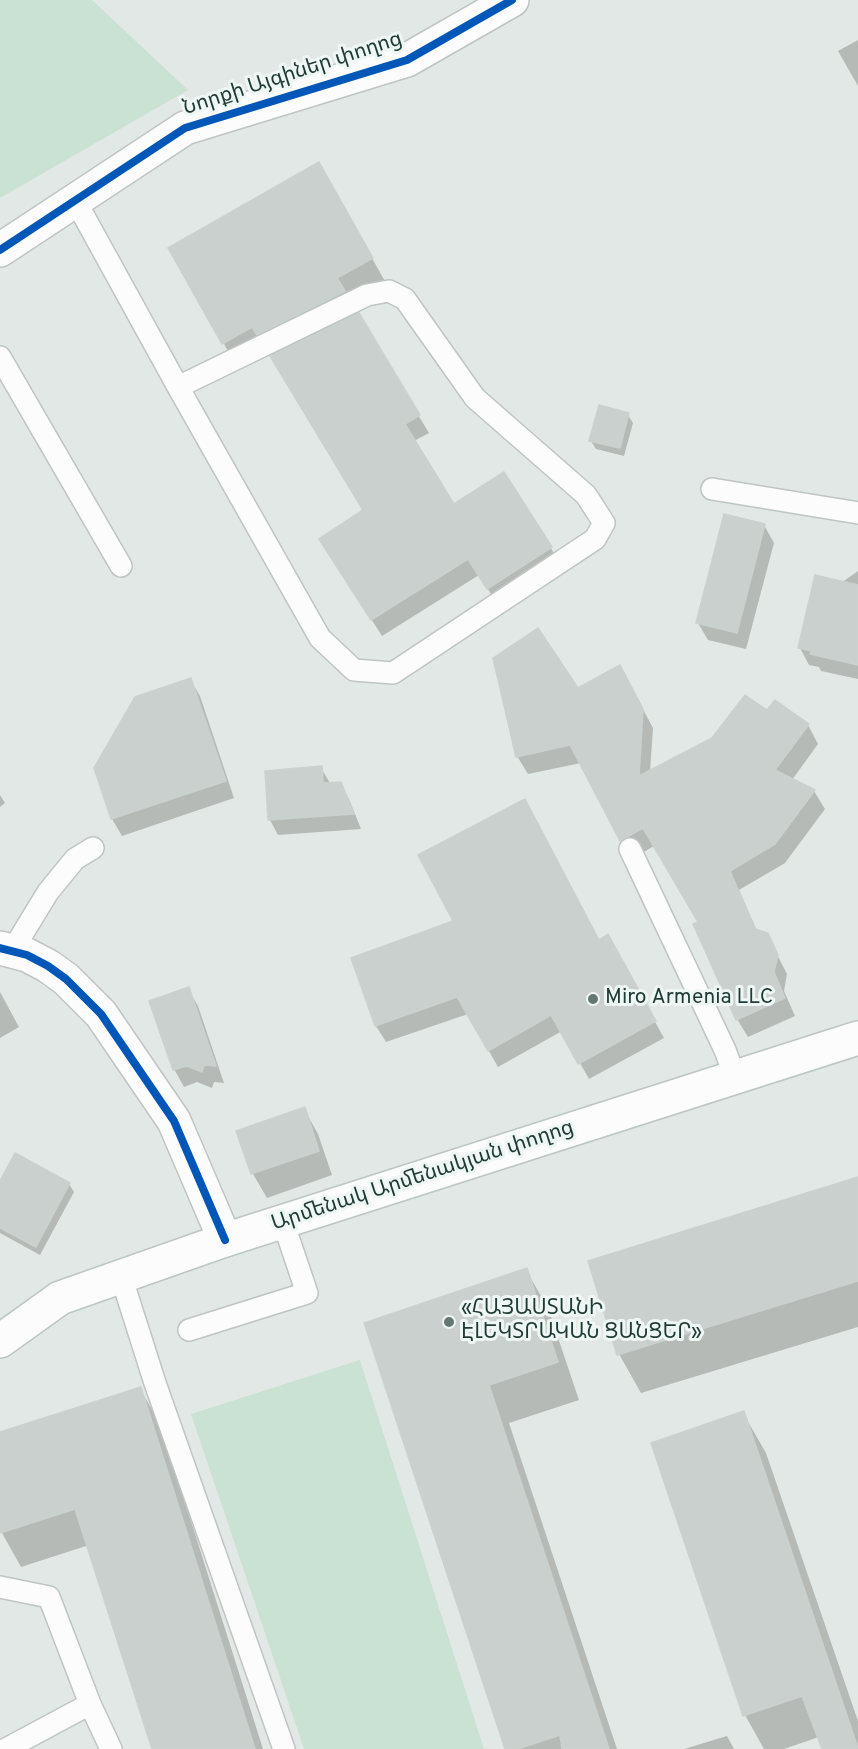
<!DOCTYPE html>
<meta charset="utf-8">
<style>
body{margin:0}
canvas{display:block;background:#e2e8e5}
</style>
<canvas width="858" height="1749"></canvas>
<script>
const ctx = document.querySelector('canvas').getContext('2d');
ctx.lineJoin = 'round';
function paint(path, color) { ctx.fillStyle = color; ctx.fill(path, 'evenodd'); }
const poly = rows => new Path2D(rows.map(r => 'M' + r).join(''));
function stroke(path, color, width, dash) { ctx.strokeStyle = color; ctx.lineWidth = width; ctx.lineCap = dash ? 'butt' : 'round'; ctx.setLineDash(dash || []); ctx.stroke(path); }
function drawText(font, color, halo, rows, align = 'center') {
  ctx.font = font + ' Overpass,"Noto Sans Armenian",sans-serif'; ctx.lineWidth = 6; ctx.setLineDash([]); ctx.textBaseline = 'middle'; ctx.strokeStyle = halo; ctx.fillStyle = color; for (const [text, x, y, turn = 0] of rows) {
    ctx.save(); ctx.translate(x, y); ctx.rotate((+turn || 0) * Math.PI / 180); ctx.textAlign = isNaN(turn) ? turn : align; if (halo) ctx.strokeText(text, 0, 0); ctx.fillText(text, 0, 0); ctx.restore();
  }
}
const green = poly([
 [0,0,92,0,188,90,0,198],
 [360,1360,484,1749,304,1749,191,1414]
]);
const shadow = poly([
 [858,40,858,86,838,51],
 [319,164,386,283,350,303,429,433,414,441,453,506,551,548,560,565,498,605,479,575,382,636,331,556,365,511,267,350,237,367,170,249],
 [628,415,633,423,624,456,596,449,591,441],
 [764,525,774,543,746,649,708,640,698,623],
 [858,571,858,679,821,671,819,667,809,665,800,648,841,583],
 [190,679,200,696,234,798,122,836,112,819,96,768],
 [630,685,653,728,650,772,767,712,808,725,818,744,792,780,814,791,825,809,785,863,739,890,757,931,767,935,787,974,784,991,795,1016,748,1037,737,1019,700,923,654,846,632,859,581,763,528,774,517,756,577,690],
 [321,768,330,783,340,783,349,799,361,829,278,835,270,820],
 [0,795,5,803,0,807],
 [599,941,617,953,664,1038,589,1079,562,1031,498,1067,468,1014,386,1042,376,1026],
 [188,989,198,1006,224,1083,214,1082,212,1088,197,1082,184,1087,174,1069],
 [0,992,19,1027,0,1038],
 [304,1109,318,1134,332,1175,267,1198,253,1174,238,1132],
 [858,1179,858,1327,641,1393,619,1354],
 [0,1184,69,1184,74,1192,40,1255,0,1233],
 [526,1270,548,1308,579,1400,509,1423,617,1749,507,1749,366,1324],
 [140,1389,160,1423,263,1749,153,1749,89,1545,21,1567,2,1533,0,1528,0,1434],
 [743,1413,766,1453,858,1721,858,1749,823,1749,819,1737,784,1749,764,1749,745,1715],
 [727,1736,734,1749,684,1749]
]);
const building = poly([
 [319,162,373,258,337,278,345,291,257,335,252,327,222,344,168,248,319,162],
 [359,313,420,415,405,424,454,504,504,472,552,547,487,589,468,559,371,620,319,539,363,510,270,356,359,313],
 [599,405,629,413,620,448,589,441,599,405],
 [724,514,765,524,737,633,696,623,724,514],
 [815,575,858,585,858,665,810,654,812,651,798,648,815,575],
 [538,628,578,688,620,665,643,709,639,776,712,738,745,695,767,710,775,700,809,724,775,770,815,790,775,844,730,871,755,929,768,933,778,955,774,972,785,998,736,1020,693,924,698,922,643,828,620,841,570,745,516,757,493,658,538,628],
 [191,678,226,781,111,819,94,768,135,697,191,678],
 [322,766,323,783,341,782,354,814,268,820,265,771,322,766],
 [525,799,599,940,608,934,656,1021,578,1064,551,1015,488,1051,457,997,375,1026,351,958,453,921,418,855,525,799],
 [189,987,216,1066,204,1065,202,1072,187,1066,173,1070,149,1001,189,987],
 [305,1107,319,1151,251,1174,236,1131,305,1107],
 [15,1153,70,1183,36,1247,0,1228,0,1181,15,1153],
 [858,1177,858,1281,617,1355,588,1261,858,1177],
 [527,1268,558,1362,489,1385,609,1749,562,1749,560,1735,518,1749,505,1749,364,1323,527,1268],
 [141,1387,255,1749,152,1749,75,1509,0,1533,0,1432,141,1387],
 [744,1411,858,1748,858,1749,822,1749,802,1696,743,1716,651,1443,744,1411]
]);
const lane = poly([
 [75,200,178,387,320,638,354,670,393,673,595,539,604,523,586,495,475,398,405,299,389,291,367,295,178,387],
 [0,357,121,566],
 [712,489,858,513],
 [630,849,725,1050,735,1077],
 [12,951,48,892,75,859,93,848],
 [121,1276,155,1383,284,1749],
 [189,1330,307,1293,283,1222],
 [0,1587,49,1597,90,1704,111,1749],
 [6,1749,90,1704]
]);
const street = poly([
 [0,250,185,128,407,60,512,0],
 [0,948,27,955,48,966,66,979,101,1014,174,1121,225,1240]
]);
const secondary = poly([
 [0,1341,60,1298,225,1240,858,1038]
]);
const cycleway = poly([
 [0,250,185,128,407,60,512,0],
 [0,948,27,955,48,966,66,979,101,1014,174,1121,225,1240]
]);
const markers = [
 [593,999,6,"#637873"],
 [449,1322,6,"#637873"]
];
const streetNames = [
 ["Նորքի Այգիներ փողոց",293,75,-18],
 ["Արմենակ Արմենակյան փողոց",423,1177,-18]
];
const poiNames = [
 ["Miro Armenia LLC",605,999],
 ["«ՀԱՅԱՍՏԱՆԻ",461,1310],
 ["ԷԼԵԿՏՐԱԿԱՆ ՑԱՆՑԵՐ»",461,1334]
];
paint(green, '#cae2d3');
paint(shadow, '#0003');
paint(building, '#cad0ce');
stroke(building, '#cad1ce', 1.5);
stroke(lane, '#bfc5c3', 24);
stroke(street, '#bfc5c3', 36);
stroke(secondary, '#bdc6c3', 36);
stroke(lane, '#fbfcfb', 21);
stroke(street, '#fbfcfb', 33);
stroke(secondary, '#fbfcfb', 33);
stroke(cycleway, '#0057b8', 8);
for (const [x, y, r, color] of markers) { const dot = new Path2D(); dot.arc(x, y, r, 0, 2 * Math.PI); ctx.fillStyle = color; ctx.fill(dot); stroke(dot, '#eff7f4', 2); }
drawText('21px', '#1f3b36', '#eff7f4', streetNames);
drawText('21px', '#1f3b36', '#eff7f4', poiNames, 'left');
</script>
